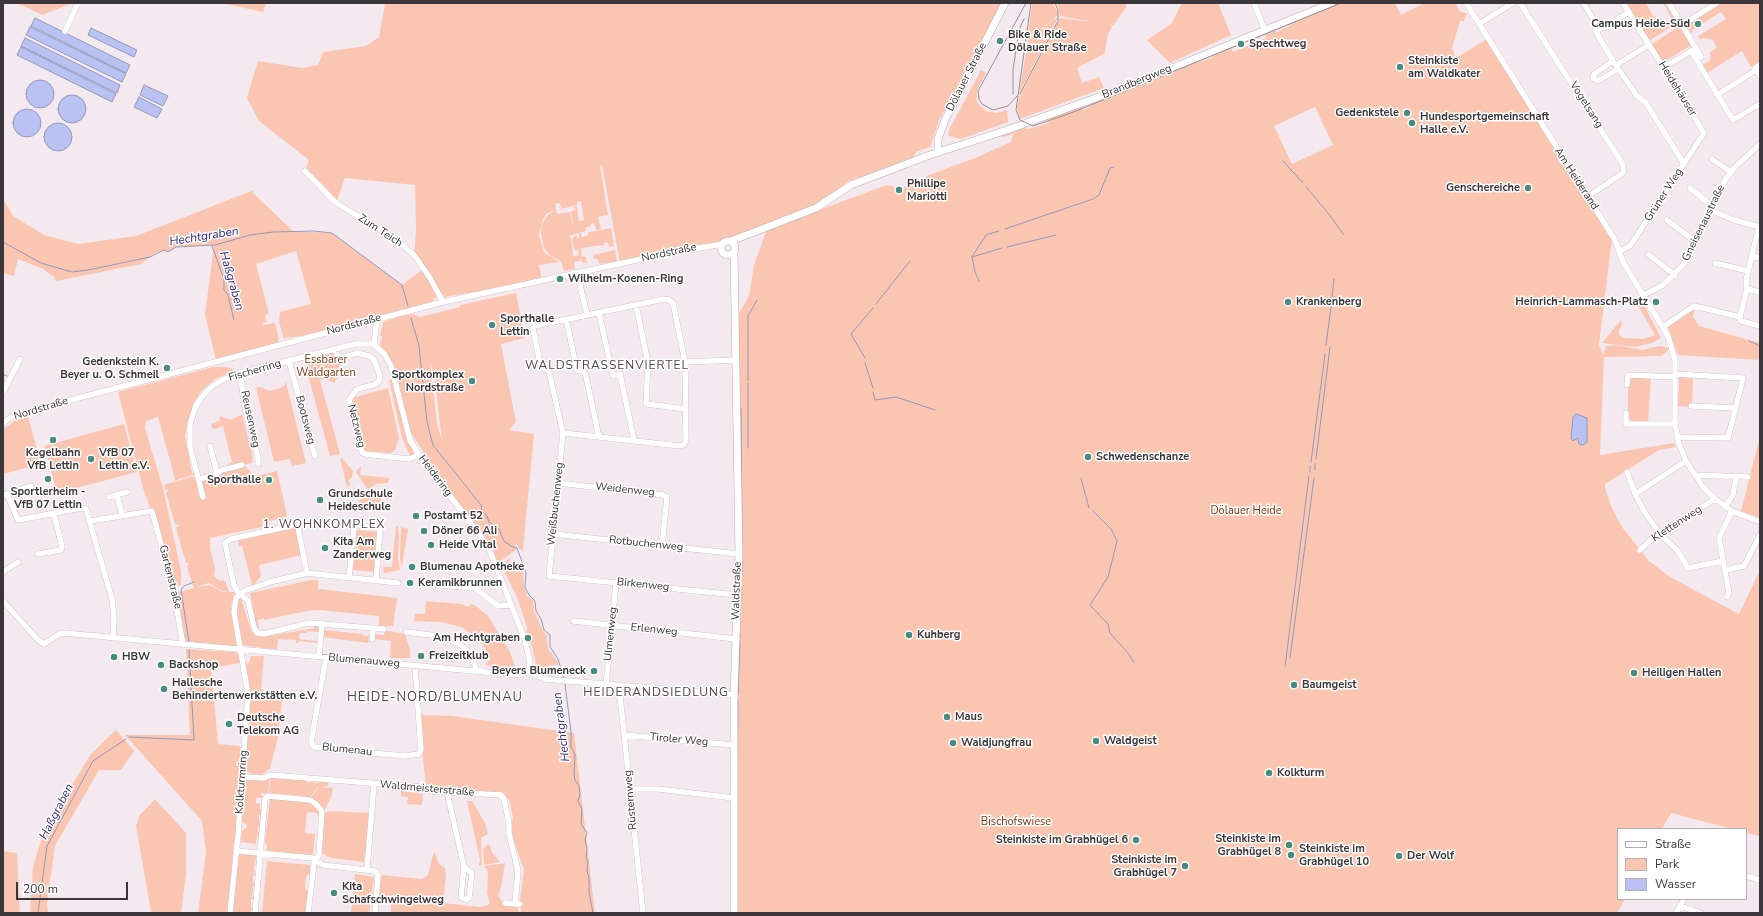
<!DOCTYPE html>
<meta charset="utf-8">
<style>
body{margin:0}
#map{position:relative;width:1763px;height:916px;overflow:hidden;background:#f5e9f0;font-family:"Nunito Sans",sans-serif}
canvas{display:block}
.frame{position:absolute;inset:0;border:4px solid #3b3639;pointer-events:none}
.legend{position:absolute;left:1617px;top:828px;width:130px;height:72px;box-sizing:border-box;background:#fff;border:1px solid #b1afb0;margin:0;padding:5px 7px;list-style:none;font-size:12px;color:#3b3639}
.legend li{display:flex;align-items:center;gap:8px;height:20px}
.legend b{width:20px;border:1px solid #b1afb0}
.scale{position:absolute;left:16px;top:882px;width:112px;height:18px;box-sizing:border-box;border:2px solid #3b3639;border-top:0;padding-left:5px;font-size:12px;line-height:14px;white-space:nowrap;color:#3b3639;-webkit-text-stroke:3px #fff;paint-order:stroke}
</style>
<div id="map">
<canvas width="1763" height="916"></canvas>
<div class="frame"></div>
<ul class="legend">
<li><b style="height:5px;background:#fff"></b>Straße</li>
<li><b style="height:11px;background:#fbc6b1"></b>Park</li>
<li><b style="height:11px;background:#b9c2f2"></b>Wasser</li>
</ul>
<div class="scale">200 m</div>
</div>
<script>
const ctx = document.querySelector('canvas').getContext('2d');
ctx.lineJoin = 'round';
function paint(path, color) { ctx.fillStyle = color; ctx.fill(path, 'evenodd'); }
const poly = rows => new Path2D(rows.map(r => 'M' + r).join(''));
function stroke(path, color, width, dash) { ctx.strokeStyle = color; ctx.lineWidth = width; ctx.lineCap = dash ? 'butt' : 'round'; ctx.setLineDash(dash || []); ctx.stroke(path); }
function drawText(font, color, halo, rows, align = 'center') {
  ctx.font = font + ' "Nunito Sans",sans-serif'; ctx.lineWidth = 3; ctx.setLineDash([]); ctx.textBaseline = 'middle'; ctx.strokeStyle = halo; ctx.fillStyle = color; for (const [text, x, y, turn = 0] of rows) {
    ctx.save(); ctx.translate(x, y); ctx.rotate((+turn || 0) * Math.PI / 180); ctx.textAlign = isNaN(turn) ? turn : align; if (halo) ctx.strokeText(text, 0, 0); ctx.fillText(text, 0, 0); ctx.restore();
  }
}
const green = poly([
 [16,3,72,3,43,15],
 [221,3,266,3,263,12],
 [385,3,1005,3,972,66,940,118,930,147,916,152,913,158,849,181,818,205,735,239,620,263,602,165,600,165,608,215,598,217,601,229,596,230,594,223,591,224,591,226,585,228,586,231,569,236,571,238,573,256,579,255,578,250,574,250,572,240,576,235,577,238,579,238,579,234,581,233,582,237,587,236,589,232,611,228,614,246,609,247,608,242,604,243,604,245,581,248,582,255,580,256,586,257,587,263,582,262,581,259,579,259,580,261,574,262,575,269,564,271,561,261,551,256,544,248,541,233,542,224,548,215,555,211,547,213,543,219,539,235,544,252,559,262,539,265,542,280,445,297,430,278,437,296,432,302,301,336,286,338,284,340,279,322,280,312,311,304,296,251,256,264,269,314,265,315,267,322,263,323,263,325,275,323,279,339,277,343,216,360,205,315,214,245,176,247,168,252,164,250,154,254,141,264,56,281,54,277,43,269,18,259,14,276,3,273,3,199,13,216,44,235,78,244,136,236,254,190,253,193,293,231,332,233,402,285,423,269,414,255,416,230,415,185,345,178,336,203,305,171,309,160,259,121,247,98,258,61,302,68,318,65,323,52,366,46,379,37],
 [581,201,584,220,579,221,577,206,574,206,576,210,571,211,574,231,570,212,557,214,555,204,560,203,561,209,577,205,577,202],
 [1032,3,1053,3,1058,13,1058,15,1035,35,1028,34],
 [1057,3,1126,3,1126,7,1116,22,1113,25,1109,25,1112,26,1107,37,1105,53,1077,68,1082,83,1099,77,1104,88,1020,119,1017,109,1018,100,1060,18,1094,22,1060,16],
 [1182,3,1218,3,1231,35,1170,63,1147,40,1172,23],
 [1338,3,1395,3,1401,15,1424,3,1456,3,1460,12,1467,13,1464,21,1460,21,1452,48,1456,58,1487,39,1612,238,1599,345,1603,355,1606,346,1617,345,1642,350,1659,346,1670,348,1662,356,1604,357,1600,455,1674,443,1676,447,1659,450,1605,484,1605,488,1612,508,1622,527,1649,561,1670,577,1739,614,1760,570,1760,836,1746,833,1746,829,1732,829,1671,813,1662,829,1618,829,1618,899,1625,899,1617,913,736,913,736,700,740,554,739,313,749,296,754,265,767,229,887,185,901,189,929,175,975,158,1011,142,1013,134,1003,137,1000,135,1021,128,1029,129,1049,123,1048,120,1033,124,1089,104,1082,107,1083,110,1093,105,1092,103,1195,61,1196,63,1212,58,1211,54,1230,46,1233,52,1266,38,1264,33,1275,29,1277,32,1291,25,1290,23],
 [1315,107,1333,145,1292,164,1274,126],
 [1625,3,1646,3,1653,16,1663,23,1670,20,1671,17,1663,3,1665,3,1677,23,1649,41],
 [1721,3,1760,3,1760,61,1751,67,1742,51,1707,73,1702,65,1710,61,1710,52,1717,48,1713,40,1703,38,1700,40,1698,36,1726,19,1721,12,1692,30,1693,32,1691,33,1686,25],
 [1058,18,1019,94,1029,36,1035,36,1054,19],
 [1680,26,1694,49,1700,64,1690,46,1662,63,1650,45],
 [981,70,986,73,977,90,976,98,979,105,986,111,997,113,1007,110,1008,122,961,139,949,136,948,132],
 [615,250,617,261,599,264,598,259,594,259,593,255],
 [516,293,525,338,501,344,516,422,509,430,534,434,523,550,519,549,518,545,515,545,516,550,498,563,485,539,454,498,447,485,432,470,430,462,409,430,396,370,390,358,380,346,382,336,380,336,383,322,398,317,413,314,420,317,460,307,460,305],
 [430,361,435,382,442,441,437,424],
 [1640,297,1661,338,1652,343,1635,347,1602,343,1621,320,1622,325,1619,330,1619,335,1623,338,1643,339,1655,335,1635,300],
 [1695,308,1693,317,1699,326,1760,343,1760,360,1678,355,1668,327],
 [336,352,339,357,339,376,334,383,326,379,320,380,340,454,330,456,308,375,306,360],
 [213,367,225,367,234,369,234,371,215,379,202,390,194,402,185,435,192,473,196,472,196,474,173,481,175,479,158,417,146,421,145,428,163,488,181,571,181,585,176,586,173,571,143,488,118,392],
 [1679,376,1693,376,1692,407,1678,406],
 [1632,377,1651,378,1648,422,1630,422,1630,419,1628,418,1628,385],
 [393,379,414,453,413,456,410,456,402,438,389,380],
 [286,382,306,463,292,466,290,459,274,462,256,388,260,387,270,391,283,387],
 [388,388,399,438,395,450,391,453,364,451,352,398],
 [242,414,253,458,252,463,244,465,251,472,251,477,277,471,287,515,285,517,262,523,262,527,210,538,210,549,215,567,214,576,218,580,225,581,229,592,222,591,209,583,196,587,210,585,222,592,235,592,231,606,237,646,211,646,185,643,176,593,194,588,187,567,189,563,186,563,176,528,180,525,175,524,166,493,169,489,165,490,164,485,194,476,197,483,199,497,203,496,199,479,229,467,228,464,232,462,223,426,215,429,212,428,211,424,219,421,220,416,231,420],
 [28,416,41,464,3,474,3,429,16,420],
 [124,424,137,472,57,493,44,446],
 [1760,436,1760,518,1741,511],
 [340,458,343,459,353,471,352,477,348,481,351,484,347,487],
 [361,466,360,475,389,478,388,483,376,484,368,490,356,472],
 [369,493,385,502,381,509,374,511,360,510,358,509,359,500,367,497],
 [396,526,398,527,399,534,398,559,400,570,384,573,383,567,392,567],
 [401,527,408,529,402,567,400,560],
 [293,528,295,528,302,555,259,565,261,576,254,585,245,588,252,585,242,546,239,546,238,540],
 [357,530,379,532,375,572,353,570],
 [511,557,509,560,514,566,523,570,524,586,528,597,533,600,534,610,542,629,547,636,548,649,558,662,558,665,549,665,552,676,542,674,537,669,532,646,526,634,527,627,517,597,501,565],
 [311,580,318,580,318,589,320,589,397,598,393,626,379,626,379,616,319,610,307,611,264,620,264,618,258,620,259,628,257,628,250,593],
 [241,597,244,600,242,601,252,633,254,632,262,637,314,628,314,625,319,627,318,632,307,631,306,633,300,633,299,639,317,641,317,643,299,641,298,643,296,643,296,640,278,639,277,650,242,645,235,611,236,601],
 [426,601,461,604,469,607,471,604,476,606,488,616,510,652,515,666,507,668,491,667,485,664,490,660,490,658,482,644,472,634,461,627,441,622,414,621,415,614,425,614],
 [323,630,363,634,364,636,369,636,368,643,322,637],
 [385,630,405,634,410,649,410,658,390,658,391,641,372,639,373,634,384,635],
 [186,649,236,652,239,655,240,663,211,668,218,744,240,746,241,753,236,841,234,841,228,913,198,913,206,852,202,821,125,735,190,735],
 [251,656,264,656,261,691,283,694,277,742,270,768,262,775,253,774,245,771,248,755,246,748,249,690,246,663,249,663],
 [418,715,452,716,574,733,595,913,521,913,520,900,524,870,510,831,513,818,509,799,505,800,504,794,426,786],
 [116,730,134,751,121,770,99,770,55,846,47,903,48,913,30,913,33,866,44,832,90,755],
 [271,776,276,777,276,779,306,779,306,782,319,783,319,781,328,781,328,786,317,788,309,799,304,798,304,796,269,793],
 [270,777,268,794,262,793,261,796,265,796,263,798,256,798,256,803,263,805,260,805,260,809,263,810,262,815,259,815,259,822,261,823,261,827,258,827,258,832,261,833,260,837,257,836,256,844,241,842,242,831,246,828,247,825,240,821,243,782,245,779],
 [322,787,333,788,332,795,324,811,310,799,318,788],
 [401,791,423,794,422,805,407,804,408,797,401,796],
 [270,798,312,803,314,808,317,806,321,811,320,817,316,813,307,812,305,833,315,834,313,856,267,851,267,846,265,842],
 [155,799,186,833,186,875,181,913,151,912,136,826,139,816],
 [467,801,472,801,485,823,488,834,481,838,482,865,479,866,480,860],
 [331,811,370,813,364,862,331,858,321,853,324,813],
 [488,844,490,845,492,853,500,862,484,865,483,849],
 [3,851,17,853,20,913,3,913],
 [434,851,439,864,445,868,446,875,443,903,480,907,490,904,487,893,488,872,484,866,505,863,501,888,498,895,503,903,515,904,520,913,391,913,391,901,378,897,382,875,422,879,428,875],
 [240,853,257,856,254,864,257,865,254,866,254,873,257,874,256,875,253,876,253,883,256,884,256,886,253,886,252,897,255,897,254,899,251,899,251,908,253,908,250,913,231,913,238,855],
 [267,861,310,865,310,873,306,877,305,888,308,891,306,913,262,913],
 [355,874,374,877,369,913,351,913]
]);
const water = poly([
 [35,18,130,65,126,73,31,26,35,18],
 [30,27,126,74,122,82,26,35,30,27],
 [91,28,137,50,134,57,88,35,91,28],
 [25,38,120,85,117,93,21,46,25,38],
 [21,47,116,94,112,102,17,55,21,47],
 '26 94a14 14 0 1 1 28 0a14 14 0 1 1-28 0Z',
 [144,85,168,96,163,106,140,95,144,85],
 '58 109a14 14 0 1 1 28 0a14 14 0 1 1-28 0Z',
 [139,97,162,109,157,118,134,107,139,97],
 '13 123a14 14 0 1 1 28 0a14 14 0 1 1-28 0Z',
 '44 137a14 14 0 1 1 28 0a14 14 0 1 1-28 0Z',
 [1576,414,1587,418,1587,442,1583,445,1579,444,1578,438,1573,441,1571,438,1573,417,1576,414]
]);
const stream = poly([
 [1283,161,1303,183],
 [1306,187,1328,213,1344,235],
 [1005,229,1093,199,1099,195,1110,168,1114,167],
 [3,242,41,263,72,272,88,270,150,257,164,250,168,252,176,247,215,245,250,235,273,232,314,231,332,233,402,285,408,306],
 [212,246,224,279,224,290,228,295,234,320],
 [1007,247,1056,235],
 [972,257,1002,248],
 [979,281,975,272,972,257,986,235,999,231],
 [1332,297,1334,279],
 [876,304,910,261],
 [411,318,419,346,427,422,433,445,481,505,482,511,487,516,489,522,499,529,504,541,511,546,517,548,526,573,525,587,529,595,535,601,536,611,541,619,544,630,550,635,550,647,558,659,564,679],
 [1749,341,1760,346],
 [1326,345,1332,299],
 [865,358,851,334,873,308],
 [865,363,873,388],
 [3,374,7,376],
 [748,381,748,316,757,300],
 [873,392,875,400,896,397,935,410],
 [741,408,742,535],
 [748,448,748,383],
 [1316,459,1330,347],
 [1311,462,1325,354],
 [1315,470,1315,464],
 [1310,472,1310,466],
 [1081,478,1089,508],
 [1093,511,1111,529,1117,541,1108,577,1090,605,1108,624,1110,633,1128,653,1134,663],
 [741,592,742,563],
 [740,637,740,634],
 [189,642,181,590,184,586,194,582],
 [1290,658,1314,478],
 [1285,667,1309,476],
 [565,684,571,732,571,747,575,755,574,774,575,780,579,786,580,795,578,801,582,809,581,824,587,833,585,840,587,848,586,858,588,861,587,871,589,878,589,893,593,913],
 [738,694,740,641],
 [129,737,194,740,189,650],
 [737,839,738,700],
 [737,908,738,913],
 [38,913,47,846,93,761,126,739]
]);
const minor = poly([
 [1254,3,1265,31],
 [1466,3,1615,240,1623,262,1668,336,1675,360,1675,424,1679,444,1686,461,1703,487,1715,499,1732,511,1760,522],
 [1520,3,1622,163,1624,169,1623,173,1587,197],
 [1583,3,1594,20,1596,32,1613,61,1637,96,1646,103,1684,164],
 [1669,3,1701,57],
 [1479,24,1513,3],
 [1682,25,1717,3],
 [65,31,78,3],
 [1596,32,1629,12],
 [1613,61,1594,74,1593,78,1598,81,1618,69],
 [1616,65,1649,45],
 [1668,65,1691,51,1733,120,1760,104],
 [1760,65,1755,68,1760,76],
 [1717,95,1756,70],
 [1712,159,1731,172],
 [305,171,336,203,393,237,414,255,430,278,443,302],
 [1690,188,1712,206],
 [1710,210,1734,220,1760,227],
 [1667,220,1696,242],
 [1759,226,1746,280,1747,289,1740,317,1741,321,1760,326],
 [1619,251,1630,246,1704,133,1623,3],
 [1649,255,1675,275],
 [1752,256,1760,258],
 [1715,263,1748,271],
 [577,272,587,315],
 [1747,289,1760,292],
 [1642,296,1663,285,1683,265,1691,253,1725,180,1735,167,1760,144],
 [636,305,648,363,646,404,686,409],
 [599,313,613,376,620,374,634,440],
 [377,319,374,344,385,355,391,366,410,440,419,455,488,546,525,640,530,663,528,672],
 [566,319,577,370,585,372,599,437],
 [1663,327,1694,306,1740,317],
 [335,349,337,355,341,358,357,353,369,356,374,360,379,373,380,378,378,382,374,385,357,389,349,400,362,452,365,454,409,459,419,455],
 [289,361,315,456],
 [685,362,735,360],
 [240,373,245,408,258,458,258,464],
 [1675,374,1743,378,1728,438,1677,437],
 [1627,385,1628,375,1675,377],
 [3,392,20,359],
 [1691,406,1736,408],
 [1626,413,1626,424,1675,424],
 [3,423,13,416,29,411,443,302,669,253,723,244],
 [563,433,671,445,681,446,684,444,686,441,685,362,673,303,669,300,664,299,535,326,533,328,540,364,549,372,563,433,549,576,737,595],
 [210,446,217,473],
 [1627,472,1635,494,1644,511,1660,534,1677,550,1688,568,1723,561],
 [1695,475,1748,477],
 [199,479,214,475,222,470,242,465],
 [558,483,663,495,667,497,662,546],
 [7,494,31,486],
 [1635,494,1686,461],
 [3,495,7,494,18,520,82,508,86,509,112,599,114,618,113,638],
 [117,495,122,515],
 [109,497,127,492],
 [203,497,190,447,190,424,195,408,201,398,210,388,222,380,240,373,355,344,374,344],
 [1725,507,1733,495,1736,477],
 [90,521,152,511,174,592,183,645],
 [553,534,739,554],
 [1640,550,1656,535,1715,499],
 [38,554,61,550,62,547,54,514],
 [1725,570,1744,566,1760,535],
 [3,572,18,562],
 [307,573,298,528,295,525,231,539,225,543,234,585,237,591,248,601,254,627,257,633,264,634,309,623,322,624],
 [349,577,354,528,357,525,380,528,376,580],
 [428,584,475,588,498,606,512,605],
 [1727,597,1729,593,1719,538,1732,511],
 [3,601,38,640,44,644,59,634,64,633,517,675,528,672],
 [573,621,736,639],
 [406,632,439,636,459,644,466,649,475,665,476,671],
 [372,639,373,628],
 [319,657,322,624,384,629],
 [326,658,311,742,314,747,327,749,405,756,419,754,421,750,415,666],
 [528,672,545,679,734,695],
 [606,685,616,583],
 [619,686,643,913],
 [624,735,734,745],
 [242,777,264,778,270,775,420,787,431,791,501,795,504,799,509,823,509,833,518,871,515,904,520,904],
 [630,789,658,789,734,798],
 [447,792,464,867,461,897,466,900,469,898,472,873,464,867],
 [237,851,313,858,323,865,375,871,378,875,375,913],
 [367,869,374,784],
 [1746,876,1760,880],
 [505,903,515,904],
 [1680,906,1701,913],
 [230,913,238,836,248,694,234,612,236,598,244,591,270,582,307,573,398,583],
 [255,913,265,799,268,796,310,800,316,804,322,811,319,854,314,864,308,913],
 [1676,913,1684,899]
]);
const major = poly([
 [938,152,938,139,945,120,1005,3],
 [731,241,816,208,851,185,927,156,1007,130,1118,90,1332,3],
 '721 248a7 7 0 1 1 14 0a7 7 0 1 1-14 0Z',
 [734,252,739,554,734,695,734,913]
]);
const tram = poly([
 [1031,3,1016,110,1020,120,1033,126,1071,113,1341,3],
 [1013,94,1013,70,1019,30,1024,19],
 [1020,94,1058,21,1058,10,1055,3],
 [1017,96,1008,106,993,110,982,104,979,99,978,91,1026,3]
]);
const markers = [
 [1698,24,4,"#478c81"],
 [1000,41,4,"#478c81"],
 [1241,44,4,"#478c81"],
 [1400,67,4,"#478c81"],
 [1407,113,4,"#478c81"],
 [1412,123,4,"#478c81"],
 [1528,188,4,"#478c81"],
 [899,190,4,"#478c81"],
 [560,279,4,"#478c81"],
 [1288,302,4,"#478c81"],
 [1656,302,4,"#478c81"],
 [492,325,4,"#478c81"],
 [167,368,4,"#478c81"],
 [472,381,4,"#478c81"],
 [53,440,4,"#478c81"],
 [1088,457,4,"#478c81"],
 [91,459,4,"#478c81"],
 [48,479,4,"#478c81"],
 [269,480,4,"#478c81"],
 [320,500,4,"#478c81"],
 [416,516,4,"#478c81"],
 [424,531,4,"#478c81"],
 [431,545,4,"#478c81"],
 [325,548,4,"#478c81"],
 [412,567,4,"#478c81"],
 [410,583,4,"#478c81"],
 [909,635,4,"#478c81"],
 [528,638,4,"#478c81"],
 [421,656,4,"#478c81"],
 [114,657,4,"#478c81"],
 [161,665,4,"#478c81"],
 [594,671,4,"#478c81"],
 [1634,673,4,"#478c81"],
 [1294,685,4,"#478c81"],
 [164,689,4,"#478c81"],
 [947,717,4,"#478c81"],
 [229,724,4,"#478c81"],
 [1096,741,4,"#478c81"],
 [953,743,4,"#478c81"],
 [1269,773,4,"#478c81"],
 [1136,840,4,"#478c81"],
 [1289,845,4,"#478c81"],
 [1291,855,4,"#478c81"],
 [1399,856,4,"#478c81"],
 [1185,866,4,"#478c81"],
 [334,893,4,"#478c81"]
];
const poiNames = [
 ["Campus Heide-Süd",1690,24,"right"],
 ["Bike & Ride",1008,35],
 ["Dölauer Straße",1008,48],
 ["Spechtweg",1249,44],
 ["Steinkiste",1408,61],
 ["am Waldkater",1408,74],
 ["Gedenkstele",1399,113,"right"],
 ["Hundesportgemeinschaft",1420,117],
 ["Halle e.V.",1420,130],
 ["Phillipe",907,184],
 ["Mariotti",907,197],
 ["Genschereiche",1520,188,"right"],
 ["Wilhelm-Koenen-Ring",568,279],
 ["Krankenberg",1296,302],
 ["Heinrich-Lammasch-Platz",1648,302,"right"],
 ["Sporthalle",500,319],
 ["Lettin",500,332],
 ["Gedenkstein K.",159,362,"right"],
 ["Beyer u. O. Schmeil",159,375,"right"],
 ["Sportkomplex",464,375,"right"],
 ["Nordstraße",464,388,"right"],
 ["Kegelbahn",53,453,"center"],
 ["VfB Lettin",53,466,"center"],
 ["VfB 07",99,453],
 ["Lettin e.V.",99,466],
 ["Schwedenschanze",1096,457],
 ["Sporthalle",261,480,"right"],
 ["Sportlerheim -",48,492,"center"],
 ["VfB 07 Lettin",48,505,"center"],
 ["Grundschule",328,494],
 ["Heideschule",328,507],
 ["Postamt 52",424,516],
 ["Döner 66 Ali",432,531],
 ["Kita Am",333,542],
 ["Zanderweg",333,555],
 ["Heide Vital",439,545],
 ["Blumenau Apotheke",420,567],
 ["Keramikbrunnen",418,583],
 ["Kuhberg",917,635],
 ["Am Hechtgraben",520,638,"right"],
 ["Freizeitklub",429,656],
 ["HBW",122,657],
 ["Backshop",169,665],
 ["Beyers Blumeneck",586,671,"right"],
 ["Heiligen Hallen",1642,673],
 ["Hallesche",172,683],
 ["Behindertenwerkstätten e.V.",172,696],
 ["Baumgeist",1302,685],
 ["Maus",955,717],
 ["Deutsche",237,718],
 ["Telekom AG",237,731],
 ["Waldgeist",1104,741],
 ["Waldjungfrau",961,743],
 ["Kolkturm",1277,773],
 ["Steinkiste im",1281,839,"right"],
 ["Grabhügel 8",1281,852,"right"],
 ["Steinkiste im Grabhügel 6",1128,840,"right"],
 ["Steinkiste im",1299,849],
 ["Grabhügel 10",1299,862],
 ["Der Wolf",1407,856],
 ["Steinkiste im",1177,860,"right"],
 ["Grabhügel 7",1177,873,"right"],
 ["Kita",342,887],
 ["Schafschwingelweg",342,900]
];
const streetNames = [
 ["Dölauer Straße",967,77,-63],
 ["Brandbergweg",1137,82,-22],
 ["Heidehäuser",1677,89,58],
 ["Vogelsang",1586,105,58],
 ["Am Heiderand",1576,179,57],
 ["Grüner Weg",1664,195,-57],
 ["Gneisenaustraße",1704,223,-64],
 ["Zum Teich",380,231,33],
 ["Nordstraße",669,253,-12],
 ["Nordstraße",354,325,-15],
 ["Fischerring",255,371,-16],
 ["Nordstraße",41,409,-17],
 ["Reusenweg",250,419,78],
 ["Bootsweg",305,420,75],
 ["Netzweg",356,426,76],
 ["Heidering",435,476,53],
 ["Weidenweg",625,490,6],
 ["Weißbuchenweg",556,504,-84],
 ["Klettenweg",1677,524,-33],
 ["Rotbuchenweg",646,544,6],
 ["Gartenstraße",170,577,76],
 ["Birkenweg",643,585,6],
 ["Waldstraße",737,591,-88],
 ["Erlenweg",654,630,6],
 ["Ulmenweg",611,634,-84],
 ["Blumenauweg",364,661,5],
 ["Tiroler Weg",679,740,5],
 ["Blumenau",347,750,6],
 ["Kolkturmring",242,782,-86],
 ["Waldmeisterstraße",427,789,5],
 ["Rüsternweg",631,800,-95]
];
const parkNames = [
 ["Essbarer",326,360],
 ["Waldgarten",326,373],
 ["Dölauer Heide",1246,511],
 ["Bischofswiese",1016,822]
];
const waterNames = [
 ["Hechtgraben",204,237,-9],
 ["Haßgraben",231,281,74],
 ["Hechtgraben",562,727,-97],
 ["Haßgraben",57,812,-63]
];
const neighbourhoodNames = [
 ["WALDSTRASSENVIERTEL",607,366],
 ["1. WOHNKOMPLEX",324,525],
 ["HEIDERANDSIEDLUNG",656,693]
];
const quarterNames = [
 ["HEIDE-NORD/BLUMENAU",435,698]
];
paint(green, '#fbc6b1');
paint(water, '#b9c2f2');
stroke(water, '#9398ba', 1);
stroke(stream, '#9398ba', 1);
stroke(minor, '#b9adb4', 6);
stroke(major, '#b9adb4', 8);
stroke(minor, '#fff', 5.5);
stroke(major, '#fff', 7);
stroke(tram, '#968e93', 1);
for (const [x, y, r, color] of markers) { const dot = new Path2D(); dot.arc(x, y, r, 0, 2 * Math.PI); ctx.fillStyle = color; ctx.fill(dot); stroke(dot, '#fff', 1.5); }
drawText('bold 11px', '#3b3639', '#fff', poiNames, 'left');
drawText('11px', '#3b3639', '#fff', streetNames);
drawText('11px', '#7e330b', '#fff', parkNames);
drawText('italic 12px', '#2b2881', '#fff', waterNames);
ctx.letterSpacing = '1px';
drawText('12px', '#4f454b', '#fff', neighbourhoodNames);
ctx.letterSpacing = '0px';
ctx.letterSpacing = '1px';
drawText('13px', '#4f454b', '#fff', quarterNames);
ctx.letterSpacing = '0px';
</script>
